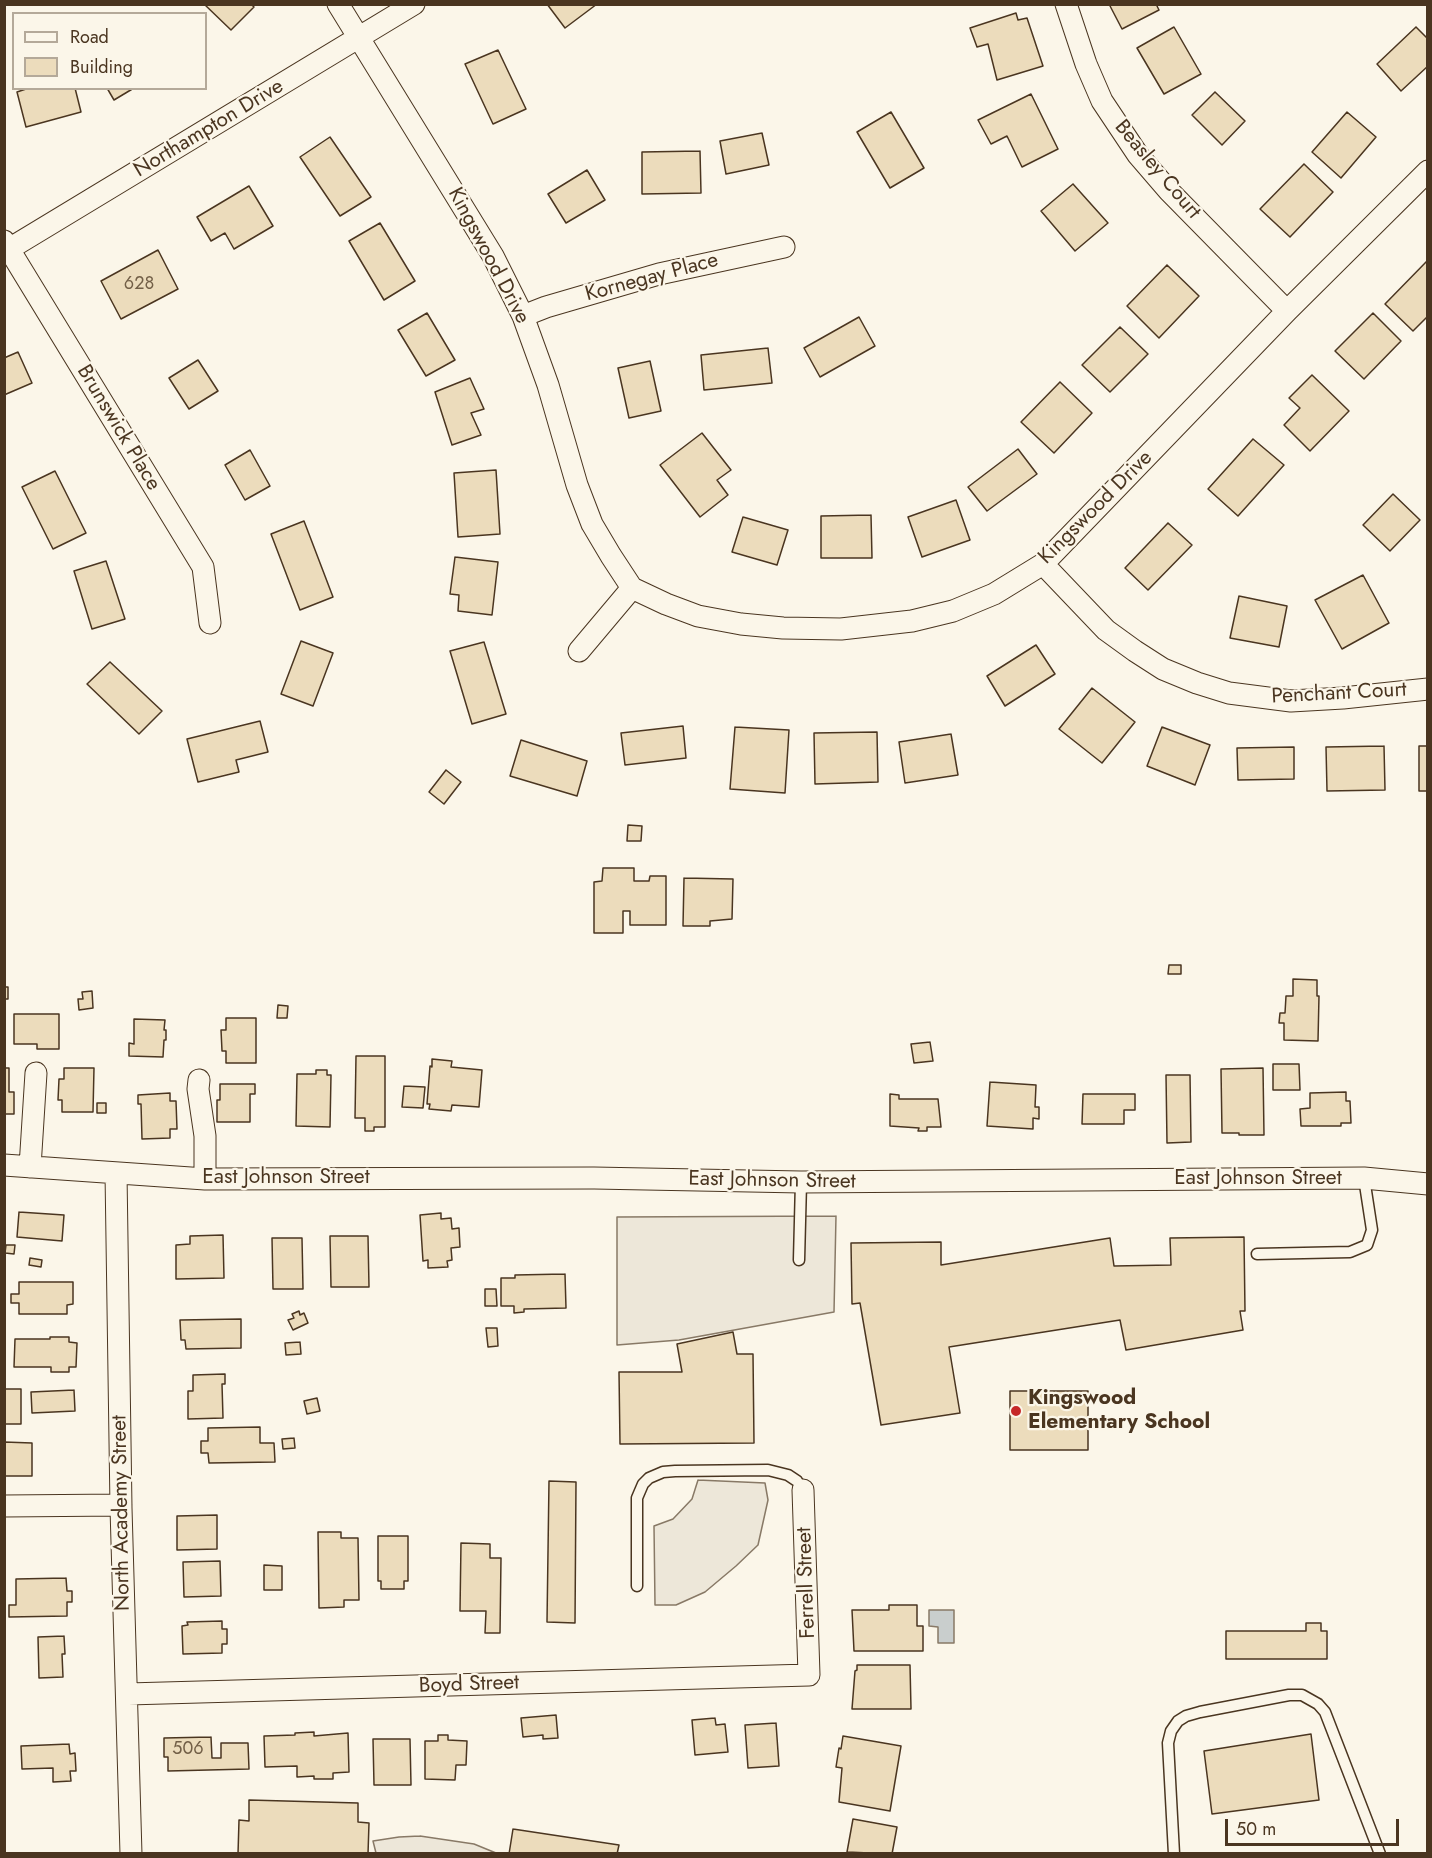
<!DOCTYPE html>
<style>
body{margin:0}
#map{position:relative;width:1432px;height:1858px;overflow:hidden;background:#fbf6e9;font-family:Jost,sans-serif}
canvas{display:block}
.frame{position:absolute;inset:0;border:6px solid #4a3520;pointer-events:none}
.legend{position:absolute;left:12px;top:12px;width:195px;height:78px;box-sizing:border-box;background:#fbf6e9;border:2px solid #b4a999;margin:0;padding:8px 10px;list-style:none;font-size:18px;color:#4a3520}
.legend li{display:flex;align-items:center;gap:12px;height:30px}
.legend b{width:30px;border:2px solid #b4a999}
.scale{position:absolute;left:1225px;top:1819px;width:174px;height:27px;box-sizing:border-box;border:3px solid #4a3520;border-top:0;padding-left:8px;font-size:18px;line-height:21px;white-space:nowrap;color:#4a3520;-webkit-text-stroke:4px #fbf6e9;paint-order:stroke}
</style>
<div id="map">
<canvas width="1432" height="1858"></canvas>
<div class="frame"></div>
<ul class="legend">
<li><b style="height:8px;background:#fbf6e9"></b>Road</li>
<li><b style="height:16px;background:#ecdcbc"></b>Building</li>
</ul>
<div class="scale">50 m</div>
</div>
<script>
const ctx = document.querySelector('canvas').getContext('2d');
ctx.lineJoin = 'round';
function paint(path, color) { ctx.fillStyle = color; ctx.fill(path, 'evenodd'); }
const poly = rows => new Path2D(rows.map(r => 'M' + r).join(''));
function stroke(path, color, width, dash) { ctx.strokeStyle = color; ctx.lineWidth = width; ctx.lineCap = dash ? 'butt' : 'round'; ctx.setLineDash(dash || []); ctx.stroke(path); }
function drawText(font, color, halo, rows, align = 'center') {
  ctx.font = font + ' Jost,sans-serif'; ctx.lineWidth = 4.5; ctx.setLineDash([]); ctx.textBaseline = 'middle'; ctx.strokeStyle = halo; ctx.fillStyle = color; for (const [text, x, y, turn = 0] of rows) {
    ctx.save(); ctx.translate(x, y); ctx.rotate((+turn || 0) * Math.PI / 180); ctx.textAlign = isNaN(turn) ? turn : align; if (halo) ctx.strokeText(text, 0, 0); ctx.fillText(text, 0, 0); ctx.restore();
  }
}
const parking = poly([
 [836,1216,834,1312,679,1340,617,1345,617,1217,836,1216],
 [698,1480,765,1483,768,1500,758,1545,736,1566,705,1592,676,1605,655,1605,654,1526,673,1519,692,1499,698,1480],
 [420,1836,474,1844,496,1853,376,1853,373,1841,399,1837,420,1836]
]);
const water = poly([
 [929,1610,954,1610,954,1643,938,1643,938,1627,929,1626,929,1610]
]);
const building = poly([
 [204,4,251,4,254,7,231,30,204,4],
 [547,4,597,4,565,28,547,4],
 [1109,4,1156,4,1159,10,1122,29,1109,4],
 [1016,13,1018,20,1027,18,1043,66,997,80,988,44,977,47,970,28,1016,13],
 [1174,27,1201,74,1164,94,1137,48,1174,27],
 [1416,27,1428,39,1428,66,1401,91,1377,64,1416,27],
 [498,50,526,109,493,124,465,64,498,50],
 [29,88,75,88,81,112,26,127,17,92,29,88],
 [107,88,134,88,114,100,107,88],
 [1215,92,1245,121,1222,145,1192,115,1215,92],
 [1031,94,1058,149,1022,167,1007,136,991,144,978,120,1031,94],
 [891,112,924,168,890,188,857,132,891,112],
 [1347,112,1376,137,1341,178,1312,152,1347,112],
 [762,133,769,165,726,174,720,141,762,133],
 [330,137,371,197,340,216,300,157,330,137],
 [700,151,701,193,642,194,642,152,700,151],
 [1304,164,1333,192,1290,237,1260,209,1304,164],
 [587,170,605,200,566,223,548,194,587,170],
 [1073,184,1108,223,1075,251,1041,211,1073,184],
 [249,186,273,226,234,249,225,233,211,241,197,217,249,186],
 [380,223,415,281,384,300,349,241,380,223],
 [158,250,178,289,121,319,101,281,158,250],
 [1427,261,1428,316,1413,331,1385,304,1427,261],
 [1167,265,1199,296,1159,338,1127,306,1167,265],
 [427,313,455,360,426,376,398,330,427,313],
 [1373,313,1401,341,1364,379,1335,351,1373,313],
 [859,317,875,346,820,377,804,348,859,317],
 [1120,327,1148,354,1110,392,1082,365,1120,327],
 [768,348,772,383,704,390,701,355,768,348],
 [18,352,32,383,4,395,4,358,18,352],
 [198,360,218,391,189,409,169,378,198,360],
 [650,361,661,411,629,418,618,368,650,361],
 [1312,375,1349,411,1310,451,1284,425,1300,408,1289,398,1312,375],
 [470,378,484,409,471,413,481,435,452,445,435,392,470,378],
 [1060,382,1092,413,1054,453,1021,422,1060,382],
 [702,433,731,470,717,480,728,495,700,517,660,465,702,433],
 [1253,439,1284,465,1238,516,1208,489,1253,439],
 [1018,449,1037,474,987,511,968,487,1018,449],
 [250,450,270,486,245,500,225,465,250,450],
 [496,470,500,534,458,537,454,473,496,470],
 [55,471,86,533,53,549,22,487,55,471],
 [1393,494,1420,520,1390,551,1363,525,1393,494],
 [956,500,970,540,922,557,908,517,956,500],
 [871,515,872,558,821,558,821,516,871,515],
 [743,517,788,530,777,565,732,552,743,517],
 [304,521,333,597,300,610,271,534,304,521],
 [1168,523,1192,545,1148,590,1125,568,1168,523],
 [455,557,498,562,492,615,458,611,459,595,450,594,455,557],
 [106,561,125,619,92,629,74,571,106,561],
 [1363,575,1389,623,1342,649,1315,600,1363,575],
 [1239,596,1287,606,1279,647,1230,638,1239,596],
 [301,641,333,653,313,706,281,694,301,641],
 [484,642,506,714,472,724,450,651,484,642],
 [1036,645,1055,674,1005,706,987,676,1036,645],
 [110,662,162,711,139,734,87,684,110,662],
 [1092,688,1135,722,1102,763,1059,729,1092,688],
 [260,721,268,752,236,760,239,772,198,782,187,739,260,721],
 [683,726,686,758,625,765,621,733,683,726],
 [735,727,789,730,785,793,730,789,735,727],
 [1162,727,1210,745,1195,785,1147,766,1162,727],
 [877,732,878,782,815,784,814,733,877,732],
 [951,734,958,775,905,783,899,742,951,734],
 [521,740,587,761,577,796,510,776,521,740],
 [1384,746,1385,790,1327,791,1326,747,1384,746],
 [1419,746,1428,746,1428,791,1419,791,1419,746],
 [1294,747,1294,779,1238,780,1237,748,1294,747],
 [446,770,461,782,444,804,429,792,446,770],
 [628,825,642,826,641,841,627,841,628,825],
 [603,868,634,868,634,881,649,881,650,876,666,876,666,925,630,925,630,911,623,911,623,933,594,933,594,882,602,881,603,868],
 [684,878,733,879,732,919,710,921,710,926,683,926,684,878],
 [1169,965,1181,965,1181,974,1168,974,1169,965],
 [1293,979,1317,980,1317,996,1319,996,1318,1041,1284,1040,1284,1023,1279,1023,1280,1013,1285,1013,1286,996,1293,996,1293,979],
 [4,987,8,987,8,999,4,999,4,987],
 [92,991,93,1008,79,1010,78,999,83,999,82,992,92,991],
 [278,1005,288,1006,287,1018,277,1018,278,1005],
 [14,1014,59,1014,59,1049,37,1049,37,1044,14,1044,14,1014],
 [226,1018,256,1018,256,1063,226,1063,226,1051,222,1051,221,1030,226,1030,226,1018],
 [134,1019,165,1020,164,1030,166,1030,166,1040,164,1040,163,1057,129,1056,129,1043,134,1044,134,1019],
 [930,1042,933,1061,914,1063,911,1044,930,1042],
 [356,1056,385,1056,385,1127,374,1127,374,1131,365,1131,365,1118,355,1118,356,1056],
 [432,1059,452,1061,451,1067,482,1070,479,1107,452,1105,451,1111,429,1109,430,1104,427,1104,430,1066,432,1067,432,1059],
 [1273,1064,1299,1064,1300,1090,1273,1090,1273,1064],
 [4,1068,9,1068,9,1092,14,1092,14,1114,4,1114,4,1068],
 [64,1068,94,1068,93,1112,62,1112,62,1100,58,1100,59,1079,64,1079,64,1068],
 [1263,1068,1264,1135,1239,1135,1239,1133,1222,1133,1221,1069,1263,1068],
 [316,1070,327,1070,327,1075,331,1075,330,1127,296,1126,297,1074,316,1074,316,1070],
 [1166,1075,1190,1075,1191,1142,1167,1143,1166,1075],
 [990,1082,1036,1085,1035,1107,1039,1107,1039,1119,1033,1118,1033,1129,987,1126,990,1082],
 [220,1084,255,1084,255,1094,250,1094,250,1122,217,1122,217,1100,220,1100,220,1084],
 [404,1086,425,1087,423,1108,402,1107,404,1086],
 [1346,1092,1346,1101,1350,1101,1351,1123,1341,1123,1341,1126,1301,1126,1300,1109,1310,1108,1310,1093,1346,1092],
 [170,1093,170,1101,176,1101,177,1129,170,1129,170,1138,142,1139,141,1104,138,1104,138,1095,170,1093],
 [890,1094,899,1095,899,1099,938,1099,941,1127,927,1127,927,1131,918,1131,919,1128,890,1126,890,1094],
 [1083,1094,1135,1094,1135,1110,1124,1110,1124,1124,1082,1124,1083,1094],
 [97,1103,106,1103,106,1113,97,1113,97,1103],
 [19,1212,64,1215,62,1241,17,1237,19,1212],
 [441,1213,441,1219,451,1218,452,1229,459,1228,460,1247,451,1248,452,1260,447,1261,448,1267,428,1268,428,1260,423,1261,420,1215,441,1213],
 [223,1235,224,1278,176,1279,176,1245,190,1244,190,1236,223,1235],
 [330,1236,368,1236,369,1287,331,1287,330,1236],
 [1244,1237,1245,1311,1240,1311,1243,1330,1126,1350,1120,1320,949,1347,960,1413,881,1425,860,1303,852,1304,851,1243,941,1242,941,1265,1110,1238,1114,1266,1171,1265,1170,1238,1244,1237],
 [272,1238,302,1238,303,1289,273,1289,272,1238],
 [6,1245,15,1245,14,1254,5,1253,6,1245],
 [30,1258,42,1260,41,1267,29,1265,30,1258],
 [565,1274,566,1308,524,1309,524,1312,514,1313,514,1306,501,1306,501,1278,515,1278,515,1275,565,1274],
 [19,1282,73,1282,73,1304,67,1305,67,1314,19,1314,19,1303,11,1303,11,1294,19,1294,19,1282],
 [485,1289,496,1289,497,1306,485,1306,485,1289],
 [299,1311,300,1315,304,1313,308,1323,293,1330,288,1320,294,1318,292,1314,299,1311],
 [241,1319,241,1348,186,1349,185,1340,181,1340,180,1320,241,1319],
 [486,1328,497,1328,498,1346,488,1347,486,1328],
 [733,1332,737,1354,753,1354,754,1443,620,1444,619,1372,682,1372,677,1344,733,1332],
 [50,1337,69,1337,69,1342,77,1343,76,1367,69,1367,69,1372,51,1372,51,1367,14,1367,15,1339,50,1339,50,1337],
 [300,1342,301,1354,286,1355,285,1343,300,1342],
 [225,1374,225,1384,222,1384,223,1418,188,1419,188,1391,193,1391,193,1375,225,1374],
 [4,1389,21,1389,21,1424,4,1424,4,1389],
 [74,1390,75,1411,32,1413,31,1392,74,1390],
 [1010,1391,1088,1391,1088,1450,1010,1450,1010,1391],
 [317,1398,320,1411,307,1414,304,1401,317,1398],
 [260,1427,260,1443,274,1443,275,1462,209,1463,208,1453,201,1453,201,1441,208,1441,208,1428,260,1427],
 [294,1438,295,1448,283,1449,282,1439,294,1438],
 [4,1442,32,1443,32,1476,4,1476,4,1442],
 [549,1481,576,1482,575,1623,547,1622,549,1481],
 [217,1515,217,1549,177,1550,177,1516,217,1515],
 [318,1532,341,1532,341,1538,358,1538,359,1600,344,1600,344,1607,319,1608,318,1532],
 [378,1536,408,1536,408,1581,404,1581,404,1589,381,1589,381,1581,378,1581,378,1536],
 [461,1543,490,1544,490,1558,501,1558,500,1633,485,1633,486,1611,460,1611,461,1543],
 [220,1561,221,1596,184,1597,183,1562,220,1561],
 [264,1565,282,1566,282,1590,264,1590,264,1565],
 [66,1578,67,1591,72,1591,72,1602,67,1602,67,1616,9,1617,9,1605,16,1605,16,1579,66,1578],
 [889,1605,917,1605,917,1626,923,1626,923,1651,854,1651,852,1610,889,1610,889,1605],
 [222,1621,222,1629,227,1629,227,1644,222,1644,222,1653,183,1654,182,1626,188,1625,187,1622,222,1621],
 [1306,1623,1321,1623,1321,1631,1327,1631,1327,1659,1226,1659,1226,1631,1306,1631,1306,1623],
 [64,1636,65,1654,62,1654,63,1677,39,1678,38,1637,64,1636],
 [857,1665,910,1665,911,1709,852,1709,855,1671,857,1670,857,1665],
 [556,1715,558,1738,543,1739,543,1735,523,1737,521,1718,556,1715],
 [715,1718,716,1725,725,1724,728,1752,695,1755,692,1720,715,1718],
 [776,1723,779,1766,748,1768,745,1725,776,1723],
 [314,1732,314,1736,348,1733,349,1772,333,1773,333,1779,314,1779,314,1776,297,1777,297,1766,265,1767,264,1736,295,1735,295,1733,314,1732],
 [1311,1734,1319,1800,1212,1814,1204,1751,1311,1734],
 [438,1735,448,1735,448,1740,467,1741,466,1765,456,1765,455,1780,425,1779,425,1741,438,1741,438,1735],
 [843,1736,901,1746,890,1811,839,1802,842,1768,836,1767,839,1748,841,1749,843,1736],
 [211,1737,212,1758,221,1758,221,1743,248,1743,249,1769,168,1771,168,1757,164,1757,164,1738,211,1737],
 [373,1739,410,1739,411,1785,374,1785,373,1739],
 [69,1744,70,1754,75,1753,76,1771,70,1771,71,1781,53,1782,53,1768,22,1769,21,1746,69,1744],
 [249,1800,358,1803,358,1822,369,1823,368,1854,238,1854,239,1820,249,1821,249,1800],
 [853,1819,897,1827,892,1854,847,1852,853,1819],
 [513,1829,619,1845,617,1854,509,1854,513,1829]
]);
const service = poly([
 [1257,1254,1350,1252,1367,1245,1372,1230,1364,1178],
 [799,1260,801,1182],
 [637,1586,637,1498,643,1484,649,1478,663,1472,675,1471,768,1470,788,1475,797,1481,803,1490],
 [1174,1854,1168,1743,1171,1731,1178,1721,1186,1716,1200,1712,1289,1695,1302,1695,1318,1704,1325,1712,1380,1854]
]);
const minor = poly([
 [338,4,493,256,523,316,548,385,577,485,592,524,611,556,632,588,666,604,698,616,741,624,783,628,841,629,912,621,953,611,994,594,1043,564,1287,311,1428,171],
 [1066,4,1086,64,1102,101,1138,155,1169,191,1287,311],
 [4,241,203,567,210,623],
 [4,252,414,4],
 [523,316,546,307,659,274,784,247],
 [1043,564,1106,630,1135,651,1163,669,1197,683,1229,693,1291,701,1343,698,1428,689],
 [579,651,632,588],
 [199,1080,198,1089,205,1136,205,1179],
 [4,1165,205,1179,594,1178,801,1182,1364,1178,1428,1184],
 [30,1167,36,1073],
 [116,1173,121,1508,131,1854],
 [4,1506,121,1505],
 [128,1694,809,1675,803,1490]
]);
const markers = [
 [1016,1411,6,"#c62828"]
];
const numberNames = [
 ["628",139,285],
 ["506",188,1750]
];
const streetNames = [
 ["Northampton Drive",209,129,-31],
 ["Beasley Court",1157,170,50],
 ["Kingswood Drive",488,256,62],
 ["Kornegay Place",652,278,-15],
 ["Brunswick Place",118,428,59],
 ["Kingswood Drive",1096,508,-45],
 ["Penchant Court",1339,694,-3],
 ["East Johnson Street",286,1178],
 ["East Johnson Street",1258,1179],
 ["East Johnson Street",772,1181,1],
 ["North Academy Street",122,1513,-91],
 ["Ferrell Street",807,1583,-92],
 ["Boyd Street",469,1685,-2]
];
const poiNames = [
 ["Kingswood",1028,1399],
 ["Elementary School",1028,1423]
];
paint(parking, '#ede7d9');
stroke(parking, '#887966', 1.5);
paint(water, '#c9cecd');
stroke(water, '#887966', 1.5);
paint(building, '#ecdcbc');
stroke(building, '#4a3520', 1.5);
stroke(service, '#4a3520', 13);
stroke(minor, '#4a3520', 23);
stroke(service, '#fbf6e9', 10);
stroke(minor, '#fbf6e9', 21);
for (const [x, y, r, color] of markers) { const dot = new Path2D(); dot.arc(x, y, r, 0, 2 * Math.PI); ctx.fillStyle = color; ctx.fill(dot); stroke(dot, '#fbf6e9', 2); }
drawText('18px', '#725f47', null, numberNames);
drawText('21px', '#4a3520', '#fbf6e9', streetNames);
drawText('bold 21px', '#4a3520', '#fbf6e9', poiNames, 'left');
</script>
